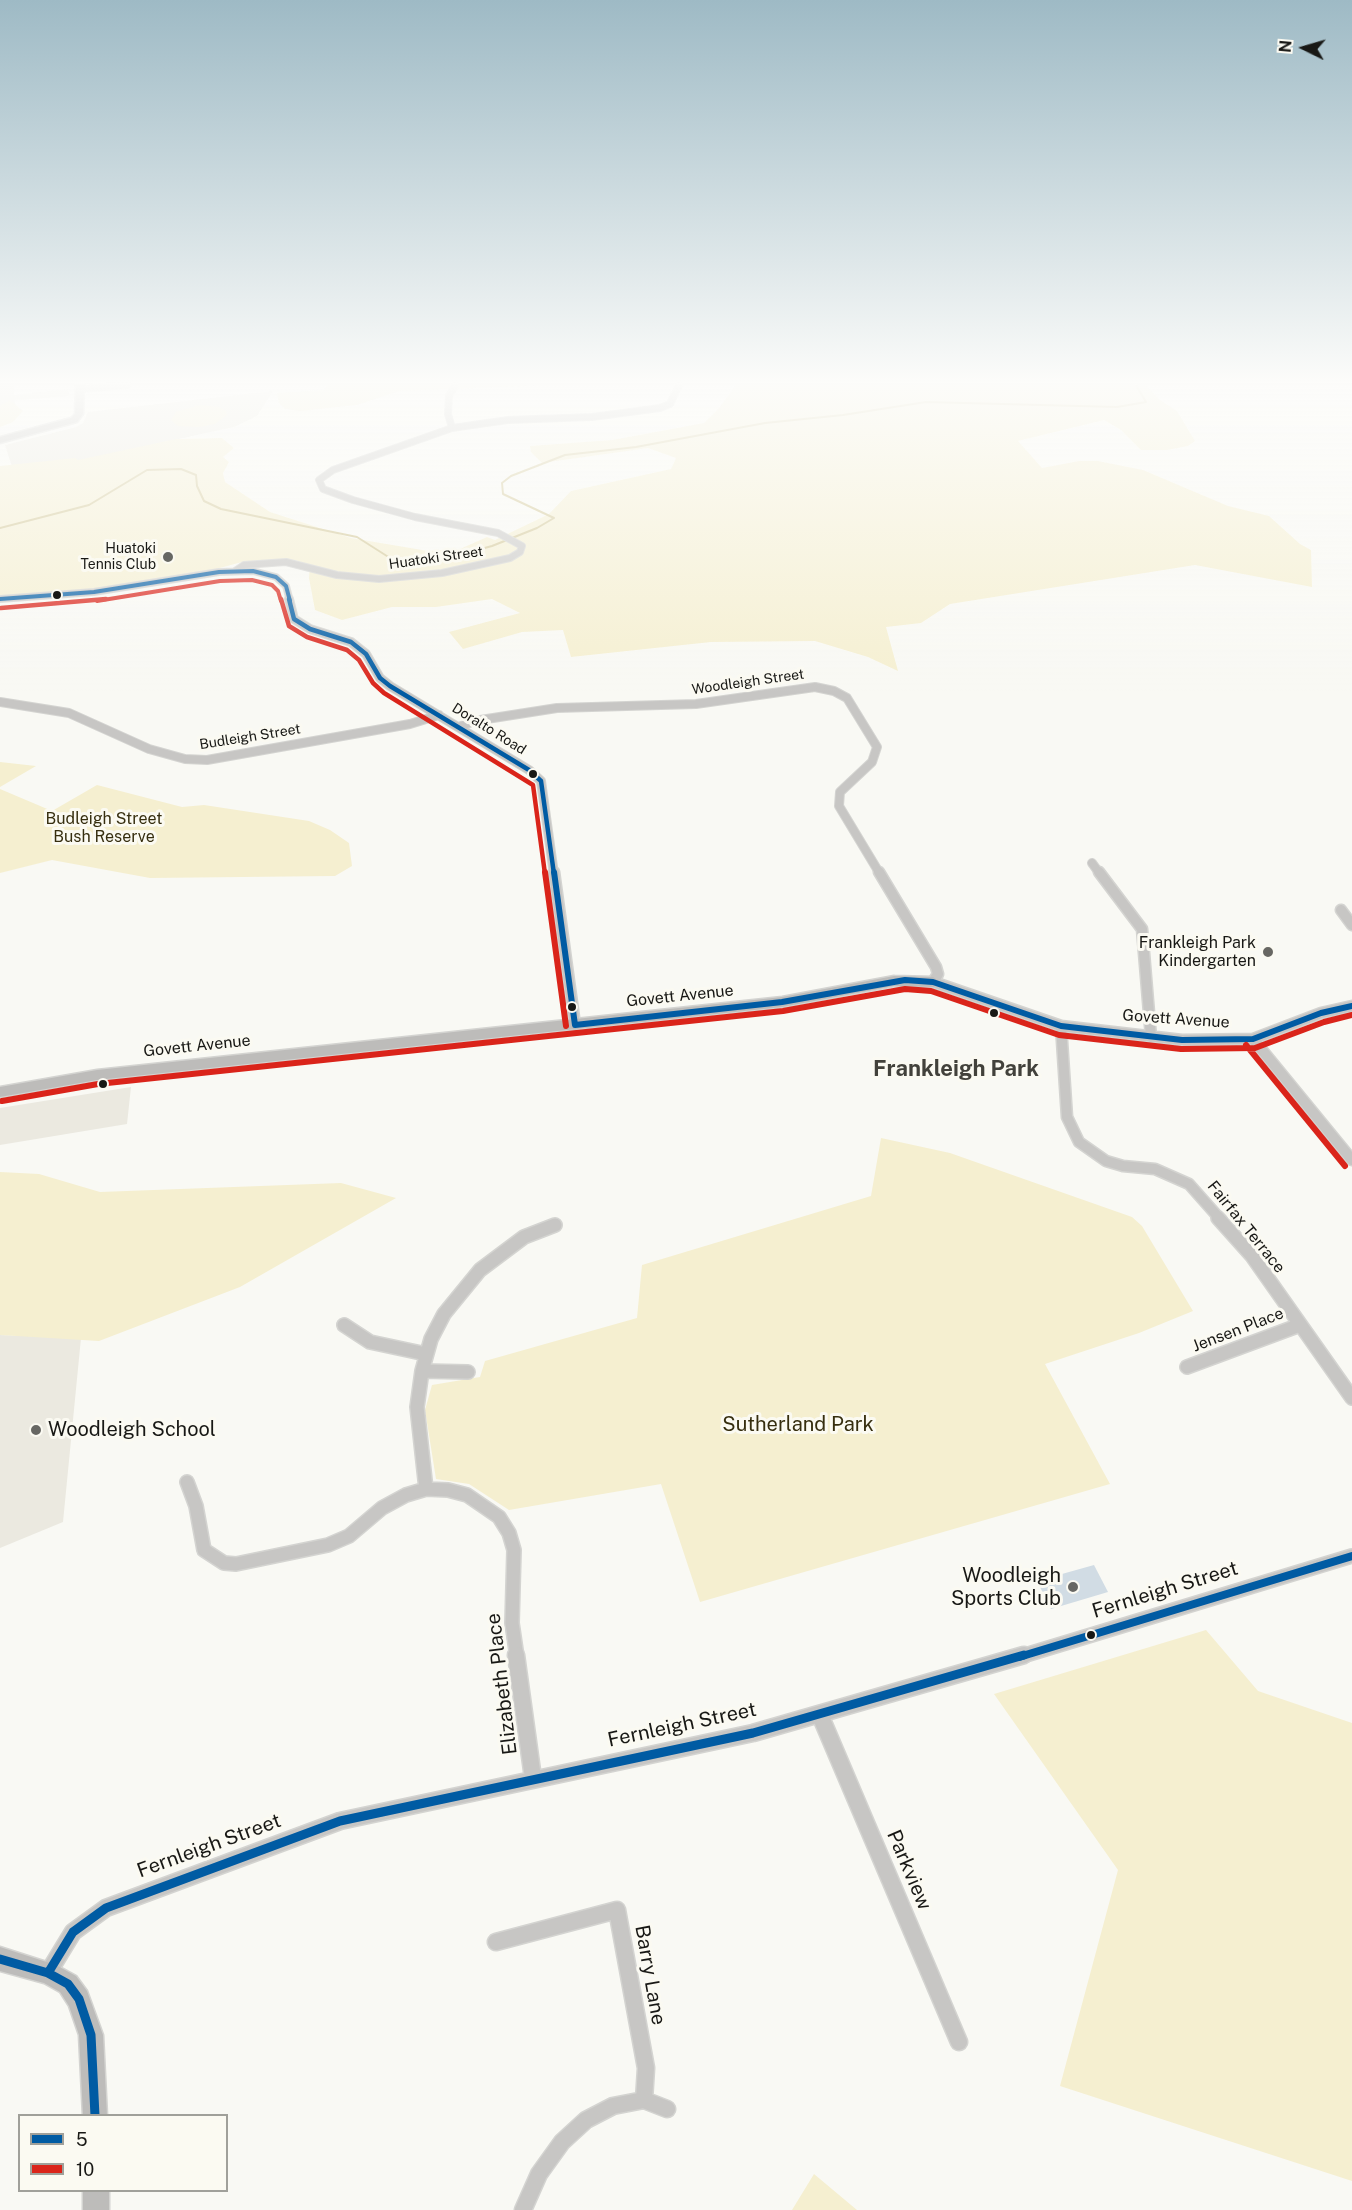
<!DOCTYPE html>
<style>
body{margin:0}
#map{position:relative;width:1352px;height:2210px;overflow:hidden;background:#f9f9f4;font-family:"Public Sans",sans-serif}
canvas{display:block}
.legend{position:absolute;left:18px;top:2114px;width:210px;height:78px;box-sizing:border-box;background:#fbfaf2;border:2px solid #a0a09a;margin:0;padding:8px 10px;list-style:none;font-size:18px;color:#181815}
.legend li{display:flex;align-items:center;gap:12px;height:30px}
.legend b{width:30px;border:2px solid #a0a09a}
.north{position:absolute;left:1274px;top:18px;width:60px;height:60px;-webkit-text-stroke:4px #fbfaf2;paint-order:stroke;rotate:275deg;font-size:16px;font-weight:700;line-height:24px;text-align:center;color:#181815}
.north::after{content:'';display:block;margin:auto;width:21px;height:27px;background:#181815;clip-path:polygon(50% 0,100% 100%,50% 72%,0 100%)}
</style>
<div id="map">
<canvas width="1352" height="2210"></canvas>
<ul class="legend">
<li><b style="height:8px;background:#005ba3"></b>5</li>
<li><b style="height:8px;background:#da241a"></b>10</li>
</ul>
<div class="north">N</div>
</div>
<script>
const ctx = document.querySelector('canvas').getContext('2d');
ctx.lineJoin = 'round';
function paint(path, color) { ctx.fillStyle = color; ctx.fill(path, 'evenodd'); }
const poly = rows => new Path2D(rows.map(r => 'M' + r).join(''));
function stroke(path, color, width, dash) { ctx.strokeStyle = color; ctx.lineWidth = width; ctx.lineCap = dash ? 'butt' : 'round'; ctx.setLineDash(dash || []); ctx.stroke(path); }
function drawText(font, color, halo, rows, align = 'center') {
  ctx.font = font + ' "Public Sans",sans-serif'; ctx.lineWidth = 6; ctx.setLineDash([]); ctx.textBaseline = 'middle'; ctx.strokeStyle = halo; ctx.fillStyle = color; for (const [text, x, y, turn = 0] of rows) {
    ctx.save(); ctx.translate(x, y); ctx.rotate((+turn || 0) * Math.PI / 180); ctx.textAlign = isNaN(turn) ? turn : align; if (halo) ctx.strokeText(text, 0, 0); ctx.fillText(text, 0, 0); ctx.restore();
  }
}
const built = poly([
 [0,385,14,385,14,395,68,389,69,396,15,400,14,411,0,412],
 [273,391,257,416,234,427,82,460,14,473,5,445,76,427,83,423,88,412],
 [131,1087,127,1124,0,1145,0,1108],
 [0,1335,81,1338,63,1522,0,1548]
]);
const green = poly([
 [328,385,548,385,399,391,357,405,301,411,285,409,279,403,277,393,324,390],
 [736,385,1145,385,1160,400,1177,411,1195,441,1188,446,1167,450,1141,450,1121,430,1104,420,1018,441,1042,468,1079,461,1098,461,1143,470,1228,506,1269,516,1300,544,1311,550,1312,587,1195,565,950,604,921,623,886,627,898,671,868,657,815,641,711,642,571,657,563,630,522,632,463,649,449,632,520,613,492,599,436,607,392,607,342,620,315,610,309,578,310,565,295,560,242,562,194,575,107,588,0,596,0,466,75,458,78,460,176,439,222,438,234,448,223,457,229,462,223,473,225,482,270,512,351,538,428,551,460,549,487,537,495,540,549,514,571,491,671,469,676,458,648,448,542,463,531,452,530,446,612,440,704,423,719,408],
 [10,400,23,411,13,422,0,427,0,406],
 [200,405,219,407,226,411,227,415,215,424,199,427,178,426,171,420,176,412],
 [0,762,36,766,0,787],
 [97,785,182,807,204,805,309,821,330,830,349,843,352,866,335,876,150,878,52,860,0,873,0,789,52,811],
 [881,1138,950,1153,1132,1217,1142,1226,1193,1311,1139,1333,1045,1364,1110,1484,700,1602,661,1484,509,1510,469,1484,436,1479,425,1410,432,1385,480,1377,485,1361,637,1318,642,1265,871,1196],
 [0,1172,39,1174,100,1192,341,1183,396,1198,240,1287,99,1341,0,1335],
 [1206,1630,1258,1691,1352,1723,1352,2181,1060,2086,1118,1870,994,1694],
 [814,2174,857,2210,792,2210]
]);
const stream = poly([
 [0,528,89,505,147,470,181,469,196,475,197,486,204,501,221,509,357,537,390,558,440,560,492,546,537,528,554,518,503,494,502,483,511,476,565,455,636,447,765,423,843,415,926,402,1117,407,1146,402,1136,385]
]);
const building = poly([
 [1094,1565,1108,1592,1051,1609,1037,1581]
]);
const streetFar4 = poly([
 [80,389,127,385],
 [452,428,448,414,449,396,455,385],
 [235,571,244,565,286,562,337,575,379,579,442,573,510,558,520,552,522,546,498,533,415,517,353,500,323,489,319,480,333,470,452,428,508,420,592,417,660,408,670,404,679,385],
 [0,599,94,592,219,572,253,571,276,577,286,586,290,601]
]);
const streetFar3 = poly([
 [289,599,294,619,310,629,351,642,366,654,380,678,390,686,529,770,541,781,554,874],
 [0,702,69,713,149,749,185,759,207,760,410,724,439,715],
 [459,727,474,721,557,708,696,704,815,687,834,691,847,698,877,747,872,762,840,792,839,806,880,874],
 [1092,863,1100,874]
]);
const streetFar2 = poly([
 [554,872,575,1025],
 [879,872,936,967,938,974,933,982,1061,1026,1182,1040,1253,1039,1321,1013,1352,1006],
 [1099,872,1142,929,1151,1037],
 [1341,910,1352,925],
 [1061,1026,1067,1117,1079,1142,1106,1161,1123,1166,1155,1169,1189,1184,1220,1219],
 [1253,1039,1352,1160]
]);
const streetFar1 = poly([
 [1218,1218,1252,1256,1352,1398],
 [344,1325,370,1342,426,1354],
 [1187,1367,1300,1325],
 [422,1371,468,1372],
 [187,1482,196,1506,204,1550,224,1563,236,1564,328,1545,349,1536,382,1508,406,1495,426,1489,448,1490,467,1495,499,1517,509,1533,514,1550,512,1623,517,1657],
 [426,1489,417,1407,422,1371,431,1339,444,1314,480,1270,524,1237,555,1225],
 [1019,1657,1352,1556]
]);
const street = poly([
 [516,1655,533,1778],
 [820,1715,959,2042],
 [496,1942,617,1910,646,2068,644,2100],
 [48,1973,73,1932,106,1908,340,1821,753,1733,1024,1655],
 [523,2210,539,2174,562,2142,586,2120,613,2106,644,2100,667,2109]
]);
const secondary = poly([
 [76,385,84,385,83,414,77,422,0,443,0,437,71,418,75,414,76,385],
 [894,976,933,977,940,982,933,987,894,986,782,1007,97,1080,0,1097,0,1087,97,1070,782,997,894,976],
 [0,1947,56,1965,76,1976,87,1991,103,2035,107,2116,83,2116,79,2035,69,2006,60,1992,44,1983,0,1971,0,1947],
 [83,2190,109,2190,109,2210,83,2210,83,2190]
]);
const bus1Far4 = poly([
 [0,599,94,592,219,572,253,571,276,577,286,586,290,601]
]);
const bus1Far3 = poly([
 [289,599,294,619,310,629,351,642,366,654,380,678,390,686,529,770,541,781,554,874]
]);
const bus1Far2 = poly([
 [554,872,575,1025,782,1002,905,980,933,982,1061,1026,1182,1040,1253,1039,1321,1013,1352,1006]
]);
const bus1Far1 = poly([
 [1019,1657,1352,1556]
]);
const bus1 = poly([
 [0,1959,48,1973,68,1984,79,1999,91,2035,95,2116],
 [48,1973,73,1932,106,1908,340,1821,753,1733,1024,1655]
]);
const bus2Far2 = poly([
 [97,601,220,581,252,580,272,585,278,591,281,601]
]);
const bus2Far1 = poly([
 [281,599,289,626,307,637,347,650,359,660,373,683,384,693,533,785,545,874],
 [1,608,106,599]
]);
const bus2 = poly([
 [545,872,566,1026],
 [1246,1045,1345,1166],
 [2,1101,98,1084,783,1011,905,989,931,991,1059,1035,1181,1049,1255,1048,1324,1022,1352,1015]
]);
const markers = [
 [168,557,6,"#676763"],
 [57,595,5,"#181815"],
 [533,774,5,"#181815"],
 [1268,952,6,"#676763"],
 [572,1007,5,"#181815"],
 [994,1013,5,"#181815"],
 [103,1084,5,"#181815"],
 [36,1430,6,"#676763"],
 [1073,1587,6,"#676763"],
 [1091,1635,5,"#181815"]
];
const farPoinames = [
 ["Huatoki",156,549],
 ["Tennis Club",156,565]
];
const farStreetnames = [
 ["Huatoki Street",436,558,-8],
 ["Woodleigh Street",748,682,-8],
 ["Doralto Road",489,729,32],
 ["Budleigh Street",250,737,-9]
];
const parkNames = [
 ["Budleigh Street",104,819],
 ["Bush Reserve",104,837]
];
const poiNames = [
 ["Frankleigh Park",1256,943],
 ["Kindergarten",1256,961]
];
const streetNames = [
 ["Govett Avenue",680,996,-6],
 ["Govett Avenue",1176,1019,4],
 ["Govett Avenue",197,1046,-6],
 ["Fairfax Terrace",1246,1227,51],
 ["Jensen Place",1238,1330,-21]
];
const nearParknames = [
 ["Sutherland Park",798,1425]
];
const nearPoinames = [
 ["Woodleigh School",48,1430],
 ["Woodleigh",1061,1576,"right"],
 ["Sports Club",1061,1599,"right"]
];
const nearStreetnames = [
 ["Fernleigh Street",1165,1590,-17],
 ["Elizabeth Place",502,1684,-97],
 ["Fernleigh Street",682,1725,-12],
 ["Fernleigh Street",209,1846,-20],
 ["Parkview",909,1870,67],
 ["Barry Lane",650,1975,80]
];
const districtNames = [
 ["Frankleigh Park",956,1069]
];
paint(built, '#ebe9e0');
paint(green, '#f5efd0');
stroke(stream, '#d0c491', 2);
paint(building, '#d1dce4');
stroke(streetFar4, '#d4d4d1', 8);
stroke(streetFar3, '#d4d4d1', 10);
stroke(streetFar2, '#d4d4d1', 13);
stroke(streetFar1, '#d4d4d1', 16);
stroke(street, '#d4d4d1', 19);
stroke(secondary, '#d4d4d1', 3);
stroke(streetFar4, '#c7c6c4', 6);
stroke(streetFar3, '#c7c6c4', 8);
stroke(streetFar2, '#c7c6c4', 10);
stroke(streetFar1, '#c7c6c4', 13);
stroke(street, '#c7c6c4', 16);
paint(secondary, '#bdbcba');
stroke(bus1Far4, '#005ba3', 4);
stroke(bus1Far3, '#005ba3', 4.5);
stroke(bus1Far2, '#005ba3', 6);
stroke(bus1Far1, '#005ba3', 8);
stroke(bus1, '#005ba3', 9);
stroke(bus2Far2, '#da241a', 4);
stroke(bus2Far1, '#da241a', 4.5);
stroke(bus2, '#da241a', 6);
const sky = ctx.createLinearGradient(0, 0, 0, 694);
sky.addColorStop(0, '#9ebac5');
sky.addColorStop(0.55, '#fcfcfa');
sky.addColorStop(1, '#fcfcfa00');
ctx.fillStyle = sky;
ctx.fillRect(0, 0, 1352, 694);
for (const [x, y, r, color] of markers) { const dot = new Path2D(); dot.arc(x, y, r, 0, 2 * Math.PI); ctx.fillStyle = color; ctx.fill(dot); stroke(dot, '#fbfaf2', 2); }
drawText('14px', '#181815', '#fbfaf2', farPoinames, 'right');
drawText('14px', '#181815', '#fbfaf2', farStreetnames);
drawText('16px', '#362e0f', '#fbfaf2', parkNames);
drawText('16px', '#181815', '#fbfaf2', poiNames, 'right');
drawText('16px', '#181815', '#fbfaf2', streetNames);
drawText('20px', '#362e0f', '#fbfaf2', nearParknames);
drawText('20px', '#181815', '#fbfaf2', nearPoinames, 'left');
drawText('20px', '#181815', '#fbfaf2', nearStreetnames);
drawText('bold 22px', '#42413b', '#fbfaf2', districtNames);
</script>
